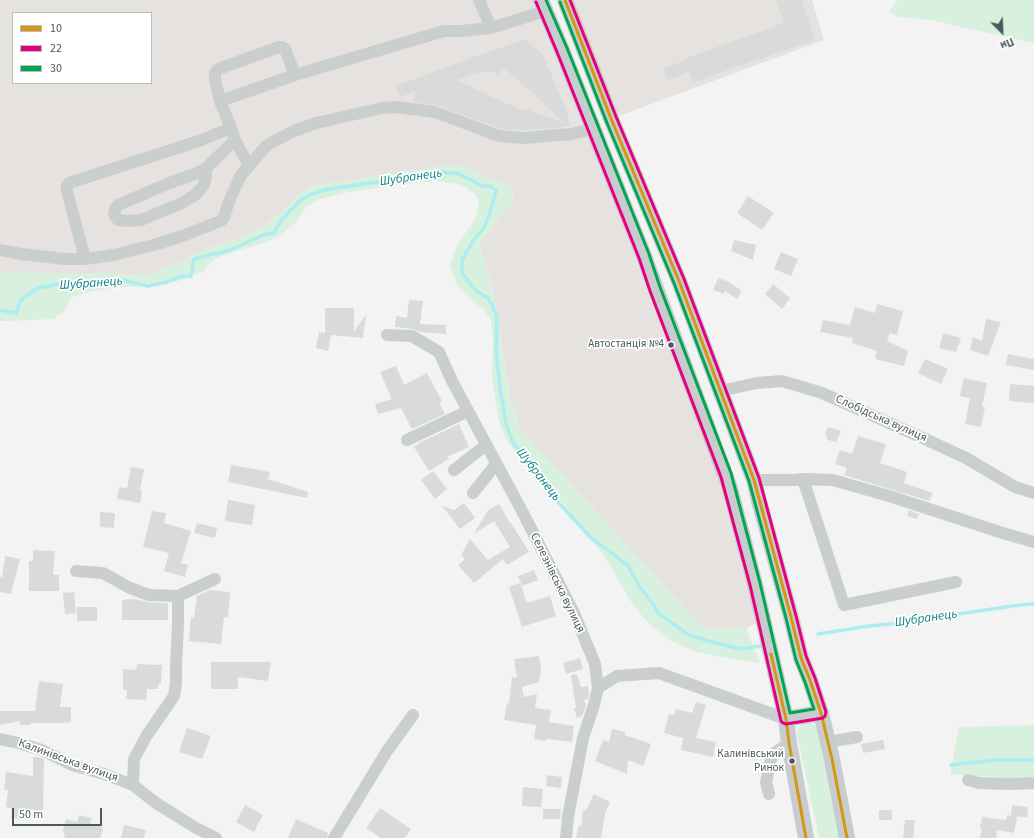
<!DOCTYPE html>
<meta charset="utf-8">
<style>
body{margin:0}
#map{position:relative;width:1034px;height:838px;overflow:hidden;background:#f3f3f3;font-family:"Source Sans 3",sans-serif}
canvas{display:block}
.legend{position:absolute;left:12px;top:12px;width:140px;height:72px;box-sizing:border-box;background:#fff;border:1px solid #b6bdbf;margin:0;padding:5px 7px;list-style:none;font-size:12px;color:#49595f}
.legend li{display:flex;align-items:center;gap:8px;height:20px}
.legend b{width:20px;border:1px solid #b6bdbf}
.north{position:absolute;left:982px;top:12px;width:40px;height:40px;-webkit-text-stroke:3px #fff;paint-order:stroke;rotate:156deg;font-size:11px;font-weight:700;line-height:16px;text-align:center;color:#49595f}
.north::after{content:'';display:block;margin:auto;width:14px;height:18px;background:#49595f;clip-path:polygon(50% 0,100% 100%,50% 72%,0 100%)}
.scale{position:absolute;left:12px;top:808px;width:90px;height:18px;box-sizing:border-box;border:2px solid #49595f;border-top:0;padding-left:5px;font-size:12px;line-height:14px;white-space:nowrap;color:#49595f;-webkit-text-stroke:3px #fff;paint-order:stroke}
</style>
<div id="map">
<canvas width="1034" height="838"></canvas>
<ul class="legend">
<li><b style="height:5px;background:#d49713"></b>10</li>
<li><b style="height:5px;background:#e5007d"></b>22</li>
<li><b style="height:5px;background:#00a651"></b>30</li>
</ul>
<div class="north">Пн</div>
<div class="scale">50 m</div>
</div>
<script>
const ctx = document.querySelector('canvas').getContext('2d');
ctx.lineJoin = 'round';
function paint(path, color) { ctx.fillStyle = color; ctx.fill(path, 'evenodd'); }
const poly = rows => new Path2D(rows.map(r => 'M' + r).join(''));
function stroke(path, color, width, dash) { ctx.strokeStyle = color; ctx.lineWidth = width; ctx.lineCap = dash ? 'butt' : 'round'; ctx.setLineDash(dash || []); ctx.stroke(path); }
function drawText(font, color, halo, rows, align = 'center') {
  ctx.font = font + ' "Source Sans 3",sans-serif'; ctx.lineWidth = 3.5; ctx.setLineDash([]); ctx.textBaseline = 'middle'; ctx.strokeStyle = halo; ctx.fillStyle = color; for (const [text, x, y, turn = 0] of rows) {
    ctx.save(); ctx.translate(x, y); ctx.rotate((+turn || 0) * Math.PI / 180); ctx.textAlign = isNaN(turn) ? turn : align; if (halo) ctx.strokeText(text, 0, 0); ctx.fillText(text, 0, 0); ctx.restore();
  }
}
const commercial = poly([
 [0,0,541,0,587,101,768,617,746,628,703,628,521,430,510,396,494,295,479,243,514,200,511,186,483,177,471,169,451,165,310,186,263,227,237,239,211,247,176,264,144,276,91,273,0,273],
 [13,13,151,13,151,83,13,83],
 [569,0,812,0,824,40,616,117]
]);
const green = poly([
 [898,0,1034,0,1034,43,930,20,897,17,889,11],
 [451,165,471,169,483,177,511,186,514,200,479,244,494,295,510,396,521,430,703,628,746,628,760,663,727,658,697,652,671,641,646,621,629,599,607,560,563,503,518,456,505,437,499,421,492,378,493,341,491,320,484,310,470,299,458,287,450,266,457,245,476,218,479,202,476,195,462,185,438,181,395,185,344,193,320,199,306,207,296,222,281,235,265,243,235,251,214,259,204,271,178,281,148,287,117,287,93,291,71,297,64,312,53,319,10,321,0,321,0,273,91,273,144,276,176,264,211,247,237,239,263,227,310,186],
 [806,723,813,724,819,730,843,838,819,838,797,734,799,727],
 [1034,725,1034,777,1019,779,950,774,959,727]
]);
const stream = poly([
 [0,310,16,313,21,300,37,288,60,284,89,284,122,280,148,286,167,282,179,277,191,276,194,259,230,250,263,235,274,233,282,219,300,201,311,194,329,189,384,181,406,179,428,173,443,172,459,174,471,180,482,186,491,186,496,191,491,209,485,226,473,241,462,260,462,273,475,290,488,298,496,313,497,327,496,351,500,387,506,424,513,443,533,466,550,493,592,539,608,550,628,566,639,586,653,604,658,613,689,635,712,642,741,649,760,646],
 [818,634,869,626,912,622,937,617,1020,605,1034,604],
 [951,765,996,760,1034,760]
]);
const building = poly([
 [776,0,802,0,815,40,693,82,689,72,668,80,663,69,685,60,684,59,784,23],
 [525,39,543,55,567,112,570,127,568,125,558,128,524,130,501,129,437,105,413,102,415,91,400,97,396,86,460,62],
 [504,68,527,88,566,124,526,109,525,111,494,98,457,80,485,71,499,74],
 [748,196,774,213,762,230,737,213],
 [734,240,756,245,753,260,731,251],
 [781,252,798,259,791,276,774,269],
 [718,278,727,281,742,291,737,299,725,291,724,294,713,290],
 [773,284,790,298,782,309,765,294],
 [409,300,423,301,420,324,446,325,446,334,420,332,413,329,395,327,396,316,407,318],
 [877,304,903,311,897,335,890,333,887,341,908,351,904,366,875,359,877,351,852,343,853,338,820,332,823,320,850,325,855,307,875,313],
 [325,308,354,308,354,331,366,315,363,338,331,335,328,351,316,348,319,332,325,333],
 [986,319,1001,322,988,356,970,350,973,337,982,341],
 [943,333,961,338,956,352,939,348],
 [1008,354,1034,359,1034,370,1006,365],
 [925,359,948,369,941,384,918,373],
 [396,366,404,385,427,373,442,401,439,402,445,414,412,429,401,408,378,414,375,404,392,399,380,372],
 [964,378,987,383,982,406,985,407,981,427,965,424,970,398,960,396],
 [1010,384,1034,386,1034,403,1009,401],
 [459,424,469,447,447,457,449,459,429,471,414,447,419,444,419,443],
 [828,427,841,431,836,442,828,440,825,433],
 [858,436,886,444,880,463,907,472,904,483,933,493,929,501,844,475,847,468,835,464,840,450,852,454],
 [231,465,270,472,268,479,308,492,307,498,228,482],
 [131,467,144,469,140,490,142,491,140,503,117,499,119,487,127,488],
 [433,471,447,489,435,499,421,480],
 [228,500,255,505,252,525,225,521],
 [464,503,475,518,460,529,442,506,454,510],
 [499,504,510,523,511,523,529,552,507,565,503,559,474,583,458,565,465,559,461,555,470,539,488,560,510,547,494,521,474,534,488,510],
 [909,510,919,514,917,519,907,516],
 [152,511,166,513,164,523,191,531,181,563,188,565,185,577,164,571,169,553,143,547],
 [100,512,115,513,114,528,100,527],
 [197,523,217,528,215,538,194,533],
 [33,550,55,551,53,575,59,575,59,591,29,591,29,561,33,561],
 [5,556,20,559,11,594,0,592,0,577,2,577],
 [534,570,538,580,522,586,518,576],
 [520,583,527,603,550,596,556,616,522,627,509,587],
 [209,590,230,592,228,618,224,617,221,644,189,641,191,617,194,618,197,596],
 [74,592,76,613,65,614,63,593],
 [134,599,149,602,168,603,168,620,122,620,122,600],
 [77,607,97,607,97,621,77,621],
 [539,656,541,670,539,681,541,681,522,687,524,697,537,694,535,708,551,710,549,722,574,726,572,742,546,739,546,741,534,739,536,725,504,720,507,703,509,704,512,677,517,678,514,659],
 [580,658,583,669,566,674,563,663],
 [211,662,271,662,268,681,238,677,238,689,211,689],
 [137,664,162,665,161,684,158,684,158,689,147,689,146,700,126,699,127,690,123,690,123,669,136,670],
 [577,674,581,687,588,686,589,694,588,699,584,700,586,706,582,716,577,718,574,708,576,708,571,675],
 [39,681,63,684,60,707,71,707,71,722,63,723,31,723,31,725,20,725,20,721,0,725,0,711,35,711],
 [696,702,706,705,696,738,716,742,713,757,681,750,683,738,664,733,669,714,674,715,676,709,692,713],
 [187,728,211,736,202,759,179,752],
 [612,729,625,732,625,735,651,744,643,766,628,760,627,774,595,761,603,740,609,742],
 [883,740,885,749,863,753,861,744],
 [33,757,39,757,44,759,43,811,28,809,27,819,11,818,12,808,6,807,8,790,4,790,6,772,33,776],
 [547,775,562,777,561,788,546,786],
 [523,787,543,789,541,807,522,806],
 [594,794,610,802,605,814,601,838,576,838,579,825,581,826,583,810,586,810],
 [245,805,263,815,254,832,236,822],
 [1012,805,1028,807,1027,817,1011,816],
 [380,808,411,829,405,838,381,838,366,828],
 [543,809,561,809,560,819,543,819],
 [879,810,892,810,892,820,879,820],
 [79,815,92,818,90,824,101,827,103,830,100,838,65,838,63,830,66,819,77,822],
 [1007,815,1017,817,1014,833,997,830,996,838,980,838,982,829,980,829,982,817,1006,820],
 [296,819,328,833,327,838,288,838],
 [905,820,915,820,913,838,903,838],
 [124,825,146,830,144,838,121,838]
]);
const minor = poly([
 [479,0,491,28],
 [220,101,215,80,215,73,217,70,221,68,279,47,282,47,285,49,295,75],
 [231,128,220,101,295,75,444,31,461,31,491,28,545,11],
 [206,168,206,175,204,185,195,195,182,203,141,220,129,221,118,220,114,214,115,209,118,205,167,184,197,173,206,168,235,140],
 [0,250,21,254,65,259,85,259,114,255,157,244,185,235,218,222,222,220,224,217,229,201,241,175,267,145,294,131,316,123,382,108,396,107,435,112,499,136,524,138,571,134,593,129],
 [85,259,67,191,67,186,69,183,199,141,231,128,235,140,249,166],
 [387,335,412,336,439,352,452,381,522,511,574,613,595,664,598,688,617,676,659,673,786,719],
 [720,391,757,383,782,381,822,393,925,439,966,458,1015,487,1034,493],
 [407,440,468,411],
 [454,470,486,445],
 [803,479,844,605,956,582],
 [754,480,794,480,803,479,833,480,889,496,1006,534,1034,542],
 [473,493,496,464],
 [76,571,103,573,130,588,149,595,178,596,178,625,176,665,176,683,174,696,147,735,134,759,133,785],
 [178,596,215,579],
 [0,739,19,743,42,750,72,765,104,774,133,785,156,803,196,828,216,838],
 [828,742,857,737],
 [968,780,979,783,1013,784,1034,783],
 [769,794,766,782,772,755,789,743],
 [334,838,387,751,413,715],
 [566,838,568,817,583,738,594,705,598,688]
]);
const major = poly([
 [541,0,562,50,644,256,730,488,755,584,786,719,789,743,806,838],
 [565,0,612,121,679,281,754,480,759,501,791,617,801,658,810,680,821,713,832,759,847,838],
 [786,719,821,713]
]);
const bus1 = poly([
 [565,0,612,121,679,281,754,480,791,617,801,658,810,680,821,713,832,759,847,838],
 [771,654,786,719,789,743,806,838]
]);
const bus2 = poly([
 [536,2,557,52,639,258,650,291,721,477,750,585,781,721,783,723,786,724,823,718,825,716,826,712,815,678,806,656,796,616,759,478,684,279,617,119,570,0]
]);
const bus3 = poly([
 [546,0,567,48,649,254,660,287,731,473,760,583,790,713,814,709,805,682,796,660,786,618,749,481,674,283,607,123,560,2]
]);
const markers = [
 [671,345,3.5,"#49595f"],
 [792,761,3.5,"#49595f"]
];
const busNames = [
 ["Автостанція №4",664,345],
 ["Калинівський",784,755],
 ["Ринок",784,769]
];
const streetNames = [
 ["Слобідська вулиця",881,419,24],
 ["Селезнівська вулиця",557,583,64],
 ["Калинівська вулиця",68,761,20]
];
const waterNames = [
 ["Шубранець",411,178,-8],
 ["Шубранець",91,284,-4],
 ["Шубранець",538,475,52],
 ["Шубранець",926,619,-8]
];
paint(commercial, '#e5e2e0');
paint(green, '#d8f1de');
stroke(stream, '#adecef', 3.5);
paint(building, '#d9dbdb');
stroke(minor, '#cacece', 12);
stroke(major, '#c8ccce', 16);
stroke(bus1, '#d49713', 3);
stroke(bus2, '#e5007d', 3);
stroke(bus3, '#00a651', 3);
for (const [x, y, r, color] of markers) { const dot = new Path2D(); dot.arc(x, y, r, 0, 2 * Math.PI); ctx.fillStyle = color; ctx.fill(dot); stroke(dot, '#fff', 1.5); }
drawText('11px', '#49595f', '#fff', busNames, 'right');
drawText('12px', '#49595f', '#fff', streetNames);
drawText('italic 13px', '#0e8388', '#fff', waterNames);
</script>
